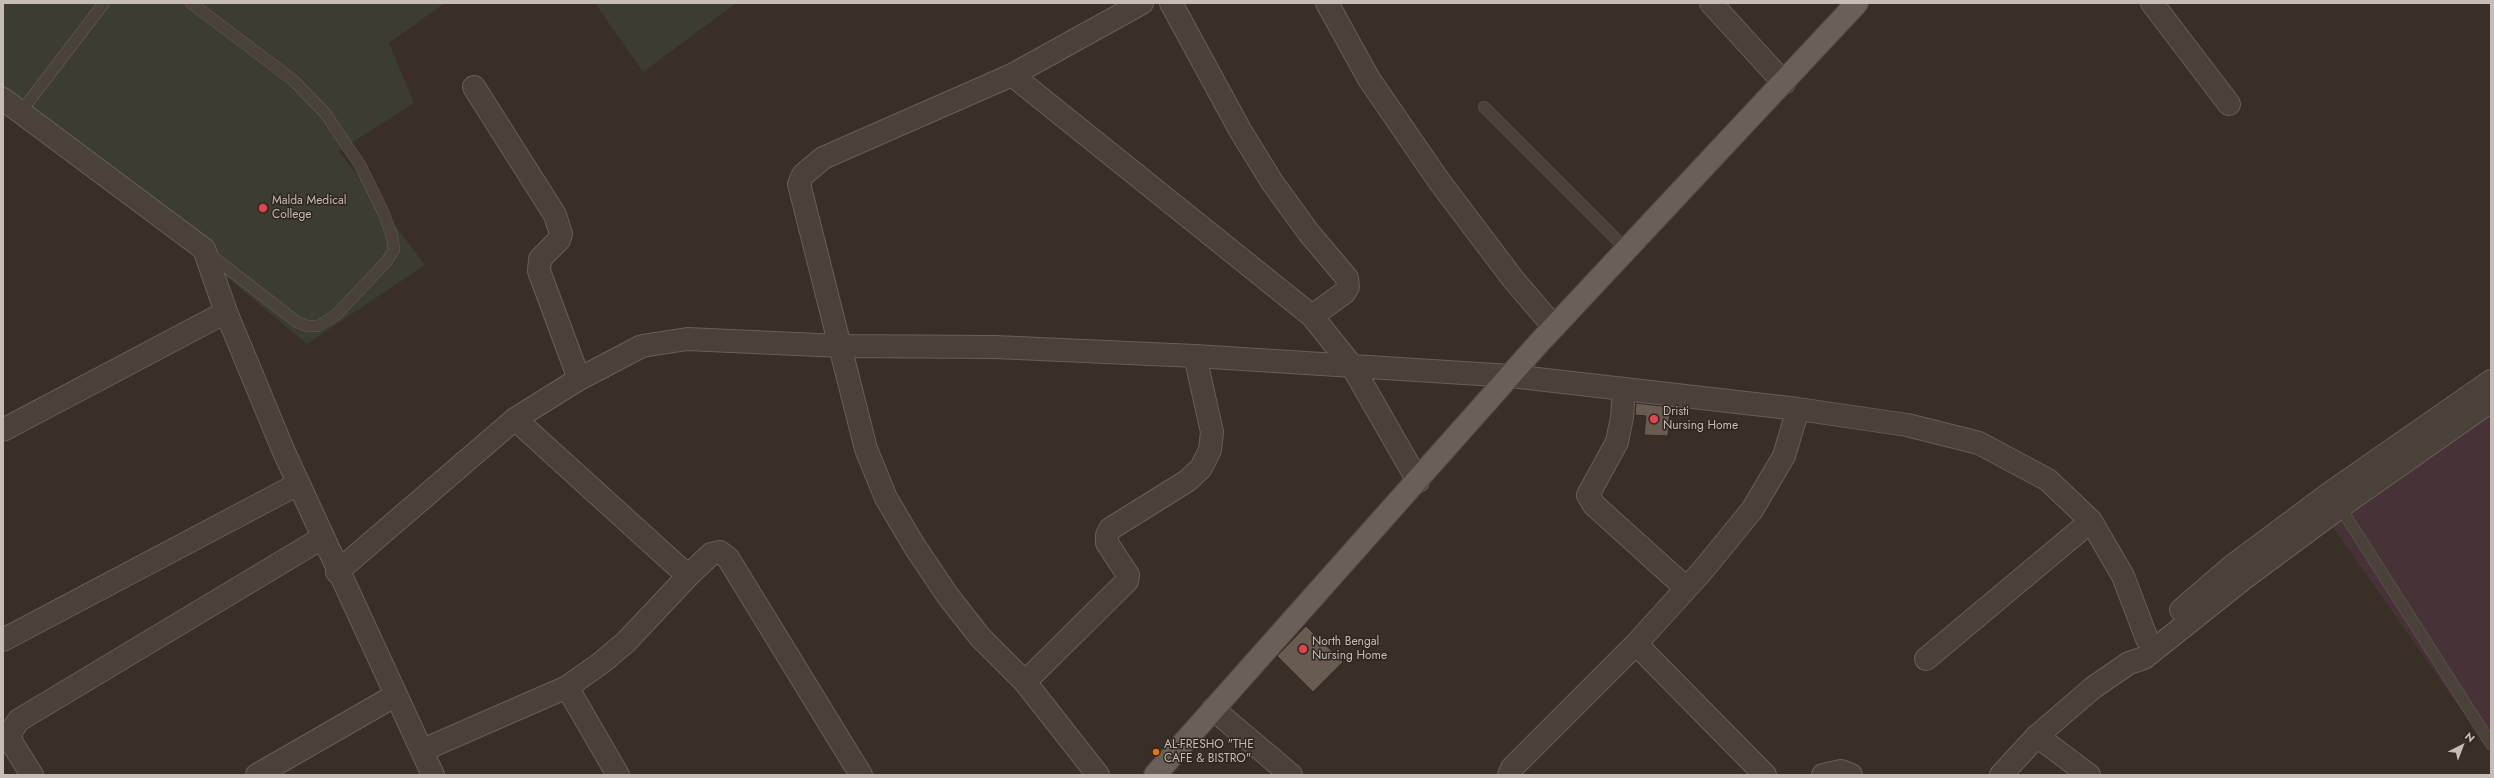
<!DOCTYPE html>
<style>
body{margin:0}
#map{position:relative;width:2494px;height:778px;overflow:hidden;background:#3a2f26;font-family:Jost,sans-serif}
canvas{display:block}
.frame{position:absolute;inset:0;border:4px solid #c6bdb5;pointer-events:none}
.north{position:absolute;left:2442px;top:726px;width:40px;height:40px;-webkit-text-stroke:3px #2f261f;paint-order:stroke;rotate:42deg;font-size:11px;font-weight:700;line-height:16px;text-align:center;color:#c6bdb5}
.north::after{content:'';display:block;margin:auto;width:14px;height:18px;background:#c6bdb5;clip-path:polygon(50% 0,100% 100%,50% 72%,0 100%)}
</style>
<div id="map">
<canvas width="2494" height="778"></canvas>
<div class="frame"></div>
<div class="north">N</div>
</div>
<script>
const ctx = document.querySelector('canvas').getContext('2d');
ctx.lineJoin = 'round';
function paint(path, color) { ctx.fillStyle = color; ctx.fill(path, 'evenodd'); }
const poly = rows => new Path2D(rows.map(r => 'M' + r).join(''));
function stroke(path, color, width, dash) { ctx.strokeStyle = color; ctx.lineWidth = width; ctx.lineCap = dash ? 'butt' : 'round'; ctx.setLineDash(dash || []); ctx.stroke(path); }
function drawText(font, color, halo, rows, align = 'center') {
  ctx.font = font + ' Jost,sans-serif'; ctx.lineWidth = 3; ctx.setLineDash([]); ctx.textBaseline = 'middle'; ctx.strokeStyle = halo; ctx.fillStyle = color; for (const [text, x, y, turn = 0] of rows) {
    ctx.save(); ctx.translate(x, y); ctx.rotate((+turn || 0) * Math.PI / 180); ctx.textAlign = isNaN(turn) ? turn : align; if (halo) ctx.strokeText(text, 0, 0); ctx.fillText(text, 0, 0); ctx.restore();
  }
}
const medical = poly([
 [3,3,445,3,389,43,414,103,339,151,425,265,307,344,3,91],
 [595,3,736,3,643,72]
]);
const green = poly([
 [2491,409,2491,752,2323,513]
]);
const building = poly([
 [1636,403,1670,407,1668,436,1644,435,1646,416,1635,415,1636,403],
 [1306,626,1343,662,1313,692,1277,656,1306,626]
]);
const service = poly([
 [191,3,293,80,325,113,360,165,384,214,392,236,394,250,386,262,336,315,318,326,307,326,297,322,208,253],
 [1484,107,1626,249],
 [20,113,104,3],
 [2340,507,2491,744]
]);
const minor = poly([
 [1142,3,1012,75,823,158,803,175,799,184,866,449,886,498,915,547,948,596,980,637,1025,682,1127,581,1128,575,1107,543,1107,535,1110,529,1187,481,1201,468,1210,450,1212,432,1195,356],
 [1171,3,1240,130,1272,182,1309,233,1347,278,1348,287,1344,293,1312,316],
 [1327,3,1369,79,1439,181,1513,279,1554,327],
 [1711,3,1784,83],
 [2152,3,2229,104],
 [1012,75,1312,316,1352,366,1418,481],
 [474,87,555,215,561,234,559,240,540,259,539,271,579,379],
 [3,99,204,249,226,312,284,452,433,775],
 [1624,390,1622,417,1617,442,1588,495,1594,505,1686,588],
 [3,430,226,312],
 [337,572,515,419,579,379,642,346,687,339,841,346,995,347,1195,356,1511,376,1798,409,1907,425,1979,443,2048,480,2091,521,2123,576,2147,639],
 [688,576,711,554,720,552,728,558,861,775],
 [3,640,298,484],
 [1636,644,1765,775],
 [1926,659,2091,521],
 [1025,682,1098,775],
 [567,687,618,775],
 [1213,709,1291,775],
 [2037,736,2089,775],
 [423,750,567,687,601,663,626,642,688,576,515,419],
 [32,775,12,743,10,733,19,720,322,538],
 [257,775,396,695],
 [1509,775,1512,768,1636,644,1703,570,1752,510,1784,456,1798,409],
 [1823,775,1841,771,1851,775]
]);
const tertiary = poly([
 [2181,610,2232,566,2330,493,2491,381],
 [2001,775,2037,736,2094,687,2129,663,2144,658,2243,579,2340,507,2491,401]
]);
const primary = poly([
 [1155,775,1538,344,1857,3]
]);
const markers = [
 [263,208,5,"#e0444e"],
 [1654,419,5,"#e0444e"],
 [1303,649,5,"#e0444e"],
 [1156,752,4,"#e8710a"]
];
const poiNames = [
 ["Malda Medical",272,201],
 ["College",272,215],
 ["Dristi",1663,412],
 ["Nursing Home",1663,426],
 ["North Bengal",1312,642],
 ["Nursing Home",1312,656],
 ["AL-FRESHO \"THE",1164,745],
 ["CAFE & BISTRO\"",1164,759]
];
paint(medical, '#3c3c31');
paint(green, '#473237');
paint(building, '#685b52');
stroke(building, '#312821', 1);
stroke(service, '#685f58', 12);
stroke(minor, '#685f58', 24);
stroke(tertiary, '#685f58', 24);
stroke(primary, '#534a43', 24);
stroke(service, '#4a413a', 11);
stroke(minor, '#4a413a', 22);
stroke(tertiary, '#4a413a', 22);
stroke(primary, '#6a6058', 22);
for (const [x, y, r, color] of markers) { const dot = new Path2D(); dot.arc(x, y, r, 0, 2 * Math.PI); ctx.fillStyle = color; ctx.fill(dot); stroke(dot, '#2f261f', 1.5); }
drawText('12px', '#c6bdb5', '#2f261f', poiNames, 'left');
</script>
